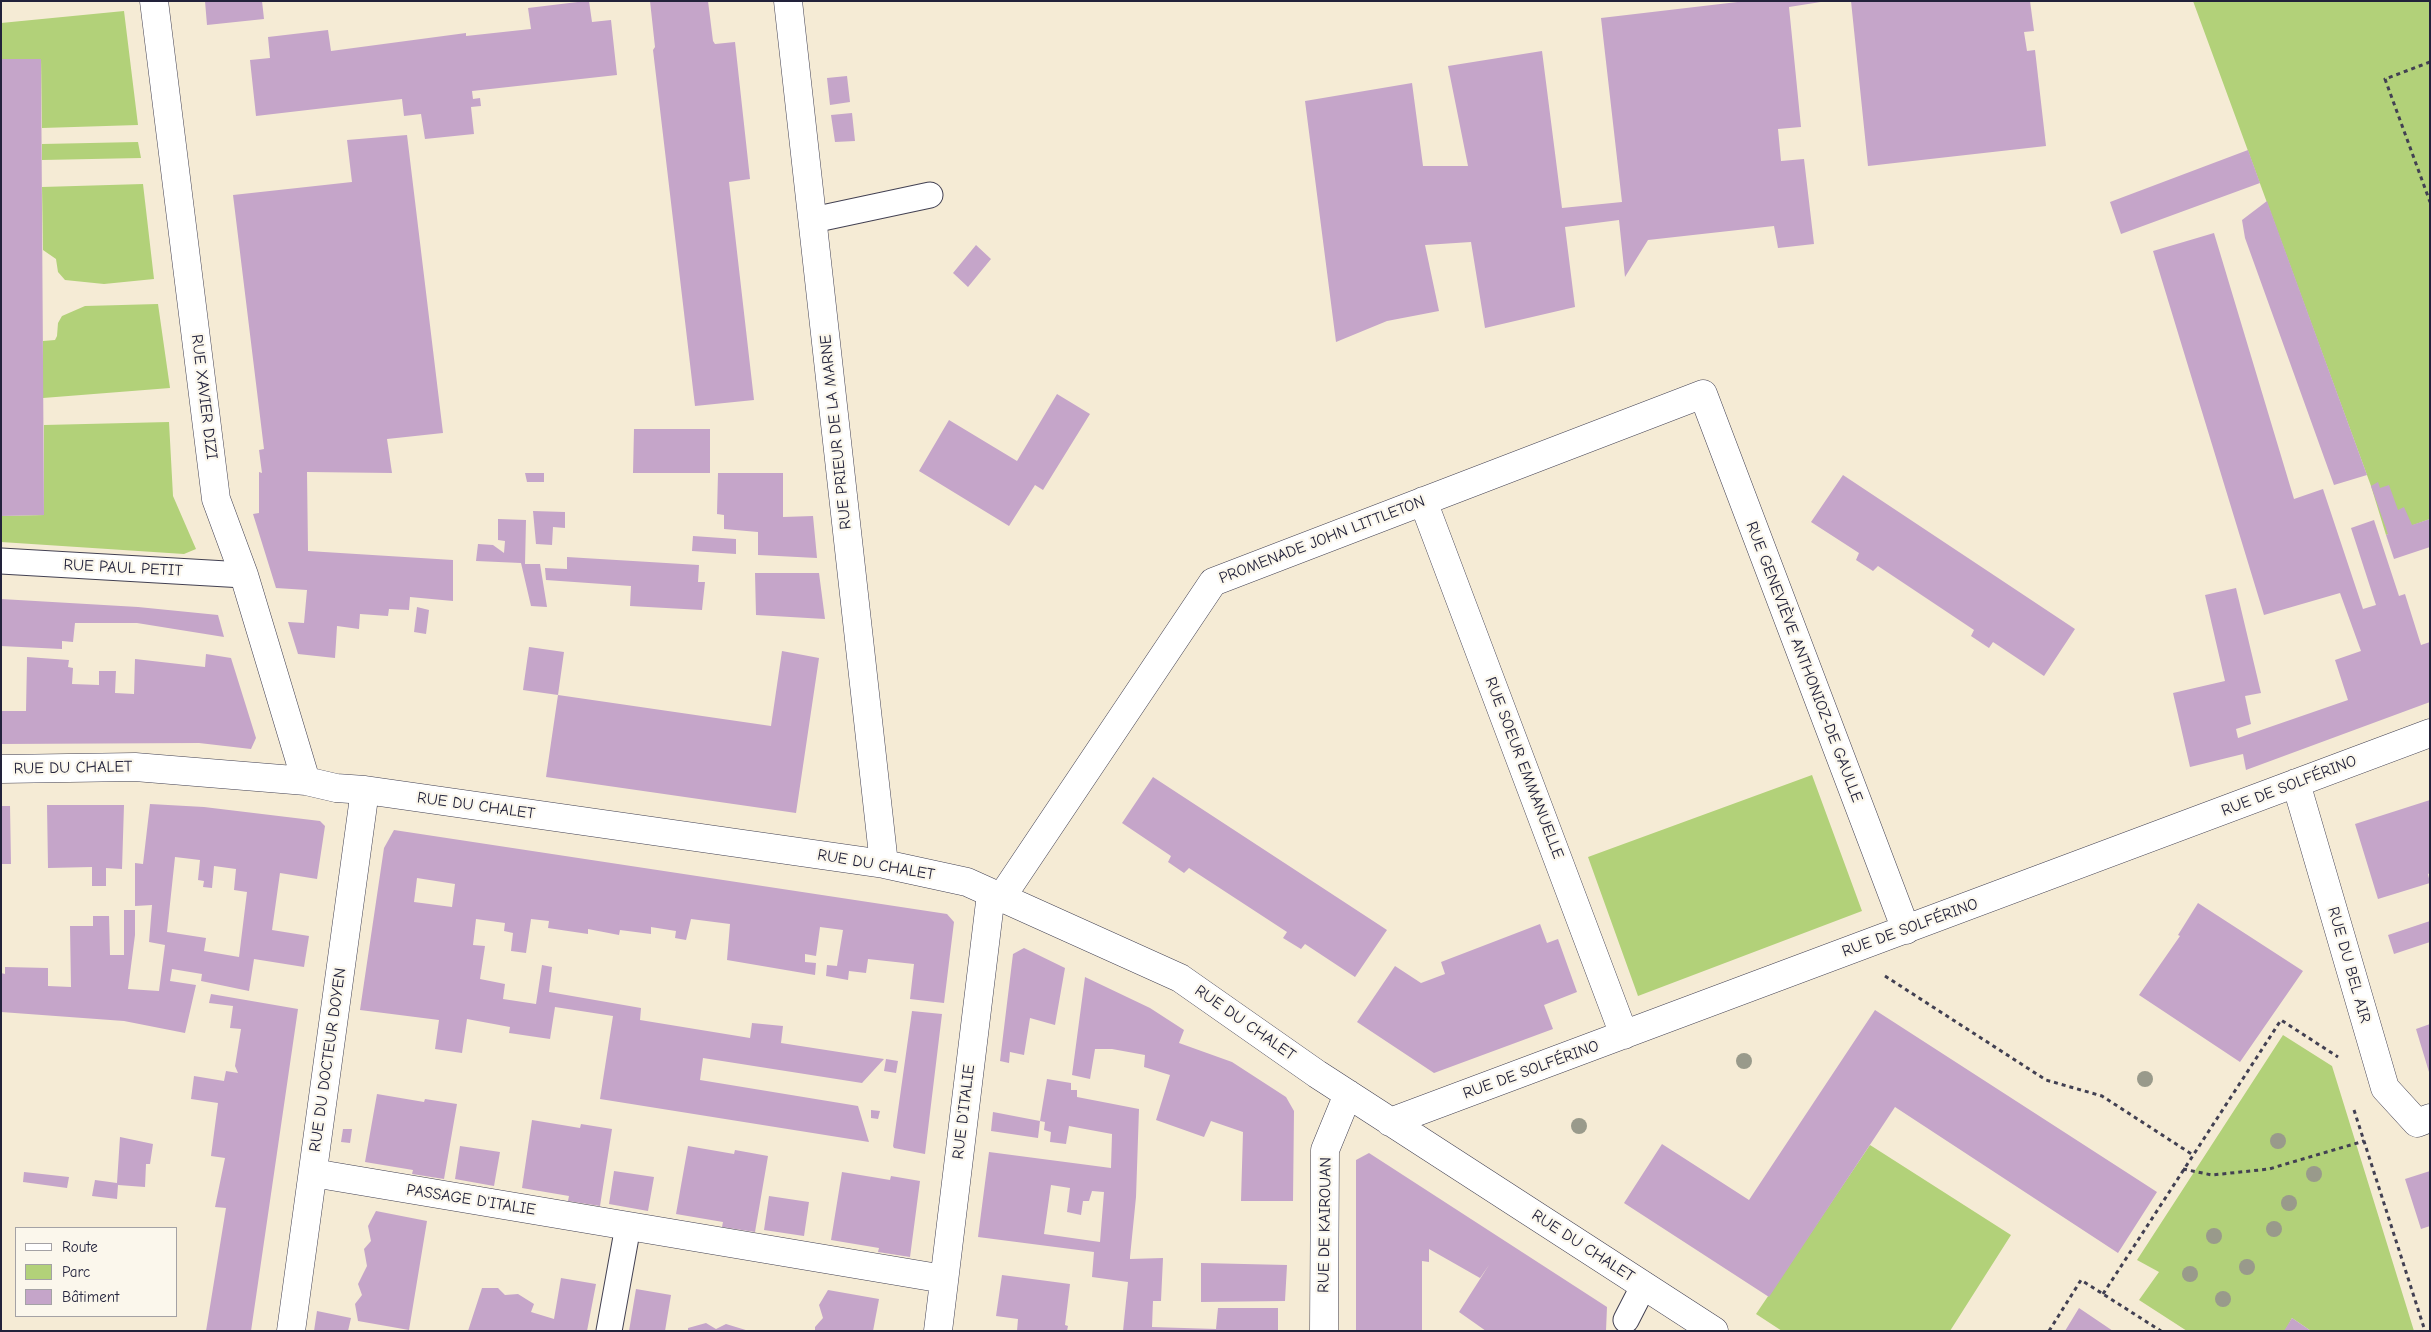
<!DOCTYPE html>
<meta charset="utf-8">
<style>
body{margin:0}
#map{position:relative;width:2431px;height:1332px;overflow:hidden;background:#f5ebd5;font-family:"Comic Neue",sans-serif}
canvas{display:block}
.frame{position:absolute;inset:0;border:2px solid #22223b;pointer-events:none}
.legend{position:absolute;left:15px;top:1227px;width:162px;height:90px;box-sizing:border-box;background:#fbf7ec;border:1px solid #a4a2a5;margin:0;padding:6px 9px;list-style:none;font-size:15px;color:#22223b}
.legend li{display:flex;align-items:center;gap:10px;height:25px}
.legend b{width:25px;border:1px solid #a4a2a5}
</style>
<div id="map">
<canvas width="2431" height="1332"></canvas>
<div class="frame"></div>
<ul class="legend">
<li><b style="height:6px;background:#fff"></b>Route</li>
<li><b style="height:14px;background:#b2d179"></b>Parc</li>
<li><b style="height:14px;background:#c5a5c9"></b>Bâtiment</li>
</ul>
</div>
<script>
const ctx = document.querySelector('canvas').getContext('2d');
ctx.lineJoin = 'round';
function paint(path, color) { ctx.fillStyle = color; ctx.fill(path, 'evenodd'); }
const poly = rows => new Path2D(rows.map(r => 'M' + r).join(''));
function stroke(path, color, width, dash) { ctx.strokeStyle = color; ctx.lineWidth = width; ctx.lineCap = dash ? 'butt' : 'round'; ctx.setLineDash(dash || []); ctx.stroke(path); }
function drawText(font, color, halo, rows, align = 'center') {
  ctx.font = font + ' "Comic Neue",sans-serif'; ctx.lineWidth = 4.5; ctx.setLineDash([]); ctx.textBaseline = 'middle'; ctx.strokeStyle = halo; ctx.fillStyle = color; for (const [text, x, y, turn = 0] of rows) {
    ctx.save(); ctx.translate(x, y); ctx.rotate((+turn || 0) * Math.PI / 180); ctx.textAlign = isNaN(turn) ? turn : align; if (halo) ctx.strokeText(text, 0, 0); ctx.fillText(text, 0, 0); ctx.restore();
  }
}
const green = poly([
 [2193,1,2430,1,2430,519,2386,535,2371,486],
 [124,11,138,125,42,128,41,59,1,59,1,23],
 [138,142,141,158,42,160,42,144],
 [143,184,154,279,104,284,65,280,58,272,56,259,43,250,42,187],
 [158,304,170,388,43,398,43,341,55,340,57,336,58,323,62,316,85,306],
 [169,422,173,496,196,549,184,554,1,542,1,516,44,515,44,425],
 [1812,775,1862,911,1638,996,1588,857],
 [2283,1035,2332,1066,2414,1331,2311,1331,2292,1318,2285,1331,2187,1331,2139,1300,2159,1272,2137,1260],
 [1870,1145,2011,1235,1950,1331,1782,1331,1756,1314]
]);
const building = poly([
 [205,1,262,1,264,19,207,25],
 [586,1,589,1,592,22,611,20,617,75,472,91,473,99,480,98,481,106,471,107,474,134,425,139,421,114,404,116,402,99,256,116,250,60,270,58,268,37,328,30,331,51,466,33,466,36,531,29,528,8],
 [650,1,708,1,713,41,715,44,735,42,750,179,729,182,754,400,695,406,653,50,655,47],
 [1746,1,1827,1,1789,7,1801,127,1778,129,1781,161,1804,159,1814,244,1778,248,1774,226,1648,240,1625,277,1619,220,1565,227,1575,307,1485,328,1471,242,1425,245,1439,311,1387,321,1336,342,1305,101,1412,83,1423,166,1468,166,1448,66,1542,51,1562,208,1622,202,1601,18],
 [1851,1,2030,1,2034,31,2024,32,2027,51,2035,50,2046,146,1868,166],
 [1,59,41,59,44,515,1,516],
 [847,76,850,102,830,105,827,78],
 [852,113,855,141,835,142,831,115],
 [407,135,443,433,387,439,392,473,307,472,308,551,453,560,453,601,410,597,409,610,389,609,388,616,360,614,359,629,337,626,335,658,298,654,288,622,304,623,307,590,276,588,253,514,259,513,259,472,262,473,259,450,264,449,233,195,352,182,347,140],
 [2248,150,2260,183,2121,234,2110,202],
 [2267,201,2367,475,2334,485,2245,238,2242,220],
 [2214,233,2294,499,2323,489,2363,609,2376,605,2351,528,2374,520,2399,596,2405,594,2421,645,2430,642,2430,702,2246,770,2243,754,2190,767,2173,693,2225,681,2205,595,2236,588,2261,693,2245,696,2251,724,2236,729,2238,738,2348,700,2335,660,2361,651,2340,593,2264,615,2153,251],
 [976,245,991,259,968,287,953,273],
 [1057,394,1090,414,1043,490,1035,485,1009,526,919,471,949,420,1017,461],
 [634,429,710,429,710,473,633,473],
 [525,473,544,473,544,482,527,482],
 [718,473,783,473,783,517,813,516,817,558,758,555,758,532,724,529,724,515,717,514],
 [1843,475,2075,629,2044,676,1993,642,1989,648,1971,636,1974,630,1878,566,1873,571,1856,560,1859,553,1811,522],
 [2378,482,2380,488,2389,485,2398,510,2404,507,2412,525,2430,519,2430,547,2394,559,2386,535,2388,534,2371,486],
 [533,511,565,512,565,528,553,527,552,545,536,544],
 [498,519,526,520,525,564,540,564,547,607,531,606,521,563,476,561,478,544,493,545,504,553,505,541,498,540],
 [693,536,736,539,736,554,692,551],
 [567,557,699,565,698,582,705,582,702,610,630,606,631,586,546,580,545,568,567,569],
 [755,573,819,573,825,619,756,615],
 [1,599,138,607,218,615,224,637,137,623,75,623,73,642,62,641,62,649,1,646],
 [417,607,429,610,426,634,414,632],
 [529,647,564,652,558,695,771,726,782,651,819,658,796,813,546,777,558,695,523,690],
 [206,654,231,658,256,738,251,749,199,743,1,744,1,711,26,711,27,657,69,660,68,667,73,668,72,684,99,685,99,671,116,671,115,693,134,694,135,659,205,667],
 [1153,777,1387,930,1355,977,1305,944,1301,949,1283,938,1287,932,1189,868,1184,873,1168,862,1171,856,1122,823],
 [2430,800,2430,873,2428,874,2430,883,2378,899,2355,824],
 [150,804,204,807,320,821,325,826,317,879,280,873,272,930,309,936,304,967,254,959,249,991,201,981,202,974,172,969,170,981,196,985,185,1033,124,1021,1,1012,1,973,5,974,5,967,48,968,48,986,71,987,70,926,93,926,93,916,109,916,110,955,124,955,124,910,135,910,135,935,128,989,159,991,165,945,149,942,152,905,135,906,135,863,143,864],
 [175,857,200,860,198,880,204,881,203,887,212,888,214,866,236,869,234,890,247,892,239,957,204,951,206,938,167,932],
 [47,805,124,805,122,869,106,868,106,886,92,886,92,867,48,868],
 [1,806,10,806,11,864,1,864],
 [394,830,947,914,954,922,944,1003,910,999,914,964,868,959,866,973,849,971,848,980,826,976,827,965,837,966,843,930,820,927,816,956,805,954,805,962,816,963,815,975,727,960,730,924,691,919,686,940,675,938,676,931,651,927,651,934,620,930,619,935,588,929,588,934,548,928,549,921,531,919,526,953,511,951,513,933,504,931,505,923,476,919,473,945,485,946,480,979,505,984,503,999,536,1004,542,965,552,967,549,992,641,1008,640,1020,750,1038,752,1023,783,1026,781,1043,884,1059,862,1083,703,1058,700,1080,858,1106,869,1142,600,1099,613,1016,555,1007,550,1039,509,1033,510,1027,467,1019,462,1053,435,1049,439,1020,360,1010,384,848],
 [417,878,455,884,452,907,414,902],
 [2198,903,2303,971,2240,1062,2139,995,2180,936,2178,935],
 [2430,921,2430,942,2394,954,2388,935],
 [1540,924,1547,943,1558,939,1577,992,1544,1005,1553,1029,1434,1073,1357,1022,1395,966,1421,983,1445,974,1441,962],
 [1024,948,1065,968,1055,1025,1030,1018,1024,1055,1010,1052,1009,1063,1000,1061,1013,954],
 [1085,977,1150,1008,1184,1030,1179,1043,1232,1062,1286,1097,1294,1111,1293,1201,1241,1201,1243,1132,1211,1121,1204,1137,1156,1120,1170,1075,1144,1067,1145,1055,1112,1049,1095,1049,1090,1079,1072,1075],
 [211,994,298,1009,251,1331,206,1331,226,1208,215,1207,225,1158,211,1156,218,1103,191,1099,194,1076,224,1081,226,1071,238,1073,235,1066,241,1029,230,1028,233,1006,209,1003],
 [1875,1010,2157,1192,2118,1253,1895,1107,1769,1297,1624,1203,1662,1144,1749,1200],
 [912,1011,942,1014,925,1154,894,1148,893,1146],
 [2430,1024,2430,1072,2429,1072,2416,1029],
 [886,1059,898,1061,896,1073,884,1071],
 [1047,1079,1071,1083,1071,1090,1077,1090,1077,1097,1139,1109,1136,1197,1130,1257,1130,1259,1163,1258,1161,1301,1153,1301,1152,1327,1216,1329,1218,1308,1278,1308,1278,1331,1123,1331,1128,1282,1092,1277,1094,1252,978,1237,989,1152,1111,1168,1112,1134,1069,1126,1066,1144,1050,1142,1051,1132,1044,1130,1045,1122,1040,1121,1038,1138,991,1131,993,1112,1040,1121],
 [1051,1185,1070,1188,1067,1212,1081,1215,1083,1201,1089,1201,1092,1191,1104,1192,1100,1242,1044,1234],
 [377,1094,424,1102,425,1099,457,1104,444,1179,412,1174,413,1170,365,1162],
 [871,1110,880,1111,878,1119,871,1118],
 [532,1120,580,1128,581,1124,612,1129,600,1206,568,1201,569,1196,522,1188],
 [343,1129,352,1129,350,1143,341,1142],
 [120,1137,153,1144,150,1164,146,1164,145,1187,118,1185,117,1199,92,1196,95,1180,117,1183],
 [460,1146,500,1152,494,1186,455,1179],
 [688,1146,734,1154,735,1150,768,1156,755,1232,722,1227,723,1222,676,1214],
 [1369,1153,1607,1307,1606,1331,1486,1331,1459,1312,1489,1265,1480,1278,1429,1249,1429,1262,1422,1261,1422,1331,1356,1331,1356,1160],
 [614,1171,654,1177,648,1211,609,1204],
 [2430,1171,2430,1226,2421,1229,2405,1179],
 [24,1172,69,1177,67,1188,23,1182],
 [842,1172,890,1180,891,1176,920,1181,910,1257,878,1252,879,1248,831,1240],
 [769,1196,809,1202,804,1236,764,1230],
 [376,1211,427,1221,409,1330,358,1321,355,1304,362,1295,358,1284,367,1266,364,1249,371,1241,368,1226],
 [1201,1263,1287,1265,1285,1301,1201,1302],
 [1002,1275,1070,1284,1065,1325,1068,1326,1067,1331,1017,1331,1018,1319,996,1316],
 [561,1278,596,1284,587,1331,468,1331,482,1288,498,1288,505,1295,518,1294,534,1304,531,1312,554,1319],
 [636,1289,671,1295,665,1331,629,1331],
 [828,1290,879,1299,873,1331,815,1331,815,1327,823,1318,819,1305],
 [2079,1308,2113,1331,2065,1331],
 [317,1311,351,1318,348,1331,314,1331],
 [2292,1318,2311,1331,2284,1331],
 [706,1323,716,1329,726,1324,749,1331,688,1331,688,1328]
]);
const path = poly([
 [2430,62,2385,79,2430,202],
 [1885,976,2046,1080,2102,1096,2193,1155],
 [2354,1110,2425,1331],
 [2183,1169,2212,1175,2269,1169,2364,1141],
 [2103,1294,2281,1020,2338,1057],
 [2049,1331,2081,1280,2161,1331]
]);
const lane = poly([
 [813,220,930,195],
 [1,561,244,575],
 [1626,1320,1644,1285],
 [609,1331,628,1226]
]);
const street = poly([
 [154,1,216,499,244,575,306,781],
 [788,1,884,864],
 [1423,501,1624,1035],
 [1,769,135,767,306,781,336,788,365,790,884,864,967,882,1180,978,1317,1074,1714,1331],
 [2296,783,2385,1088,2417,1123,2430,1118],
 [1001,898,1213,582,1703,394,1906,930],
 [1390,1122,2430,733],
 [313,1173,944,1279],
 [291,1331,365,790],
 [938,1331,991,894],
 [1324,1331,1325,1150,1348,1094]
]);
const trees = [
 [1744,1061],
 [2145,1079],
 [1579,1126],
 [2278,1141],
 [2314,1174],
 [2289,1203],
 [2274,1229],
 [2214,1236],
 [2247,1267],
 [2190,1274],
 [2223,1299]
];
const streetNames = [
 ["RUE XAVIER DIZI",204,397,83],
 ["RUE PRIEUR DE LA MARNE",836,432,-96],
 ["PROMENADE JOHN LITTLETON",1322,540,-21],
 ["RUE PAUL PETIT",123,568,3],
 ["RUE GENEVIÈVE ANTHONIOZ-DE GAULLE",1804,662,69],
 ["RUE DU CHALET",73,768,-1],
 ["RUE SOEUR EMMANUELLE",1524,768,69],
 ["RUE DE SOLFÉRINO",2289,786,-21],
 ["RUE DU CHALET",476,806,8],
 ["RUE DU CHALET",876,865,10],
 ["RUE DE SOLFÉRINO",1910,928,-20],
 ["RUE DU BEL AIR",2349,965,74],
 ["RUE DU CHALET",1245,1023,35],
 ["RUE DU DOCTEUR DOYEN",328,1060,-82],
 ["RUE DE SOLFÉRINO",1531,1070,-20],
 ["RUE D'ITALIE",964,1112,-83],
 ["PASSAGE D'ITALIE",471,1200,9],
 ["RUE DE KAIROUAN",1325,1225,-89],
 ["RUE DU CHALET",1583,1246,33]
];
paint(green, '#b2d179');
paint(building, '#c5a5c9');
stroke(lane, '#424052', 27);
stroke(street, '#424052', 29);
stroke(path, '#424052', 3, [4, 4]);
stroke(lane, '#fff', 25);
stroke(street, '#fff', 28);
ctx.fillStyle = '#999a8b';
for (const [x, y] of trees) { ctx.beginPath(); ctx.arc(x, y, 8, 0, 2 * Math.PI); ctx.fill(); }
drawText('16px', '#22223b', '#fbf7ec', streetNames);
</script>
